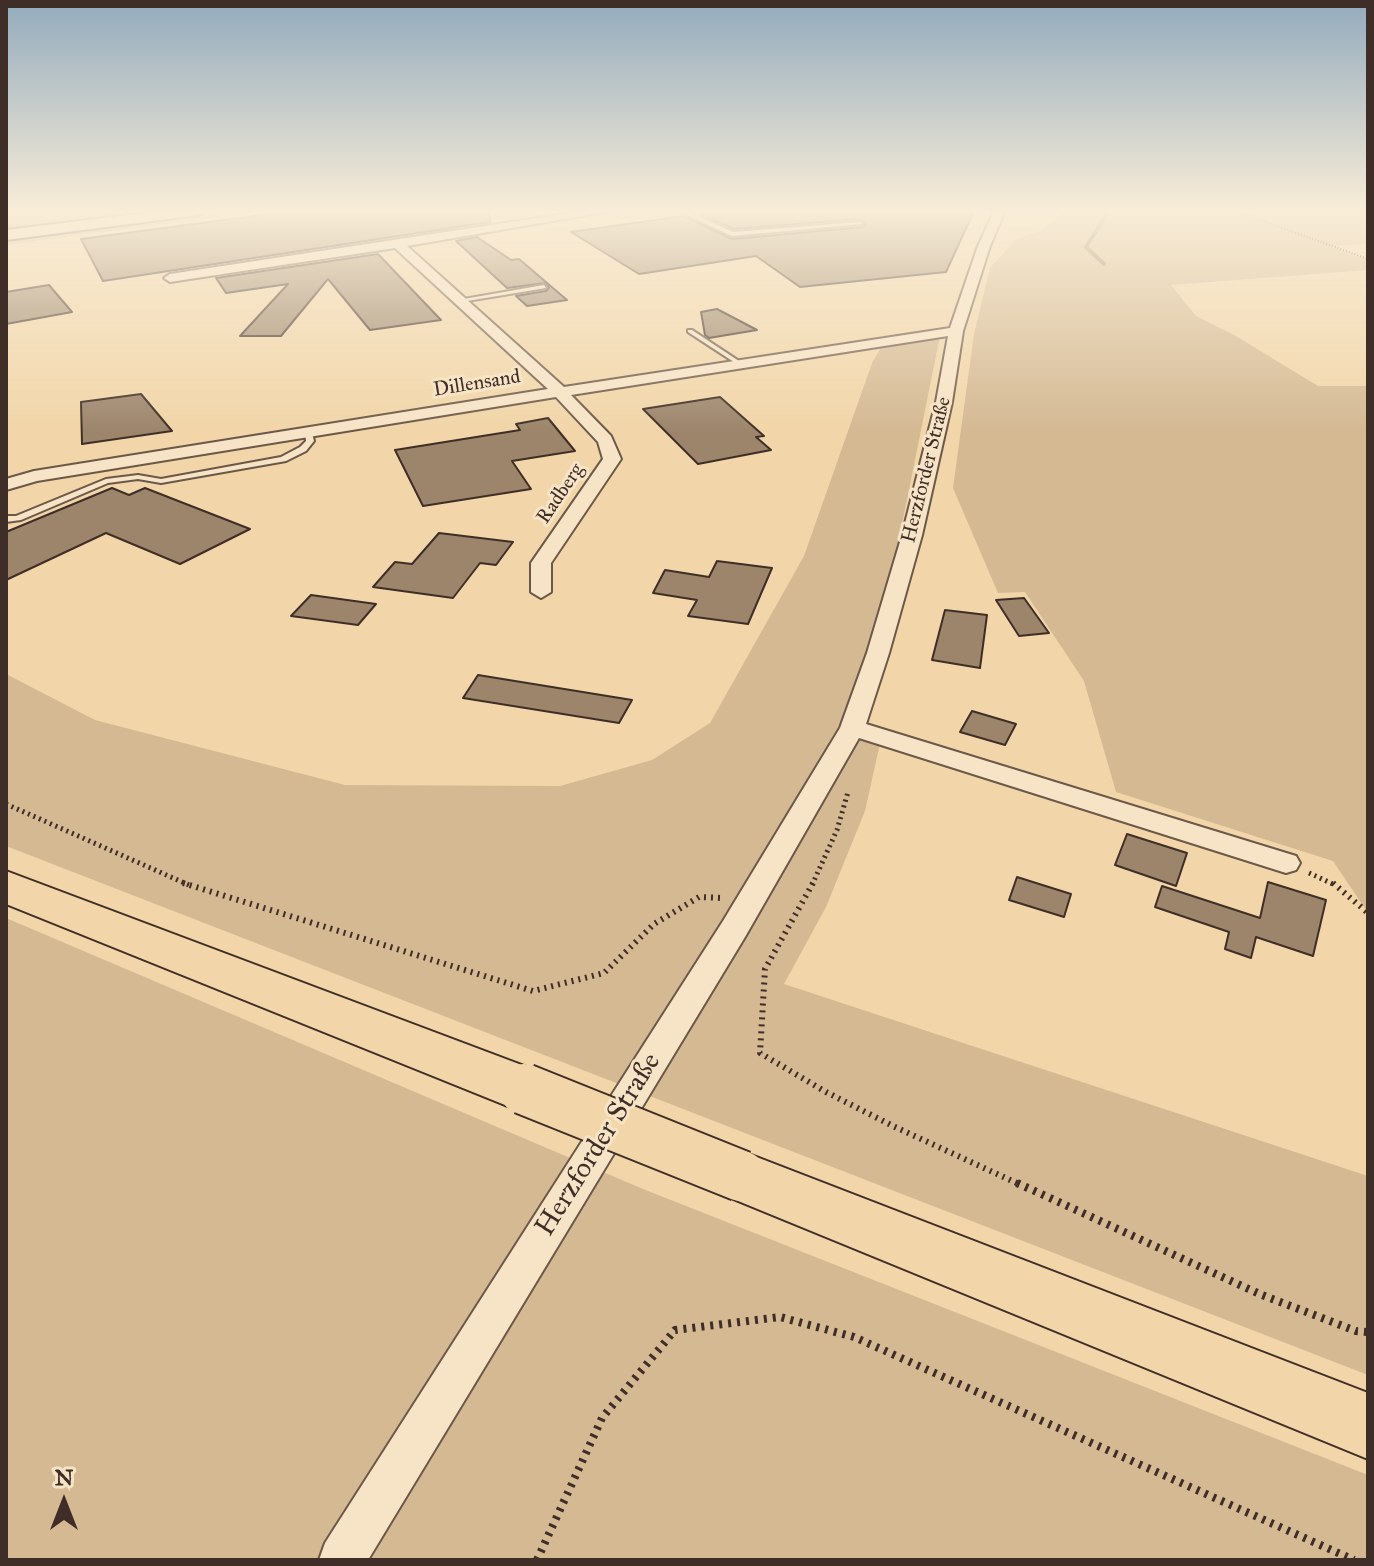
<!DOCTYPE html>
<meta charset="utf-8">
<style>
body{margin:0}
#map{position:relative;width:1374px;height:1566px;overflow:hidden;background:#f2d6a9;font-family:"IM FELL Great Primer",serif}
canvas{display:block}
.frame{position:absolute;inset:0;border:8px solid #3f2e27;pointer-events:none}
.north{position:absolute;left:24px;top:1462px;width:80px;height:80px;-webkit-text-stroke:6px #f7e4c7;paint-order:stroke;rotate:0deg;font-size:22px;font-weight:700;line-height:32px;text-align:center;color:#3f2e27}
.north::after{content:'';display:block;margin:auto;width:28px;height:36px;background:#3f2e27;clip-path:polygon(50% 0,100% 100%,50% 72%,0 100%)}
</style>
<div id="map">
<canvas width="1374" height="1566"></canvas>
<div class="frame"></div>
<div class="north">N</div>
</div>
<script>
const ctx = document.querySelector('canvas').getContext('2d');
ctx.lineJoin = 'round';
function paint(path, color) { ctx.fillStyle = color; ctx.fill(path, 'evenodd'); }
const poly = rows => new Path2D(rows.map(r => 'M' + r).join(''));
function stroke(path, color, width, dash) { ctx.strokeStyle = color; ctx.lineWidth = width; ctx.lineCap = dash ? 'butt' : 'round'; ctx.setLineDash(dash || []); ctx.stroke(path); }
function drawText(font, color, halo, rows, align = 'center') {
  ctx.font = font + ' "IM FELL Great Primer",serif'; ctx.lineWidth = 6; ctx.setLineDash([]); ctx.textBaseline = 'middle'; ctx.strokeStyle = halo; ctx.fillStyle = color; for (const [text, x, y, turn = 0] of rows) {
    ctx.save(); ctx.translate(x, y); ctx.rotate((+turn || 0) * Math.PI / 180); ctx.textAlign = isNaN(turn) ? turn : align; if (halo) ctx.strokeText(text, 0, 0); ctx.fillText(text, 0, 0); ctx.restore();
  }
}
const green = poly([
 [6,211,164,211,6,231],
 [229,211,263,211,6,245,6,239],
 [1065,211,1368,211,1368,244,1329,246,1368,260,1368,270,1171,285,1196,316,1236,336,1318,386,1368,386,1368,913,1333,861,1116,792,1084,681,1025,592,998,593,953,488,974,334,990,268,1016,239,1040,231],
 [940,336,876,653,852,728,881,739,865,811,826,907,784,984,1368,1176,1368,1375,6,846,6,674,95,720,345,785,560,786,652,760,710,723,804,556,872,363,880,349],
 [6,918,643,1189,1368,1475,1368,1560,6,1560]
]);
const stream = poly([
 [1104,264,1086,247,1109,211]
]);
const building = poly([
 [292,211,489,211,490,222,103,281,81,239,292,211],
 [715,211,974,211,946,272,800,287,756,256,639,274,571,232,683,216,732,239,863,227,866,224,860,219,734,229,699,214,715,211],
 [477,237,511,260,519,259,567,300,527,306,516,296,546,291,549,288,546,283,507,288,456,241,477,237],
 [378,254,441,320,370,330,328,279,281,336,240,336,288,284,226,293,216,278,378,254],
 [49,285,72,312,6,324,6,292,49,285],
 [717,309,757,330,709,338,705,335,701,312,717,309],
 [141,394,172,431,82,444,81,402,141,394],
 [720,397,764,436,756,437,771,450,698,464,643,409,720,397],
 [548,418,575,451,512,461,531,489,423,506,395,450,520,430,516,424,548,418],
 [112,488,129,495,145,488,250,529,180,564,106,533,6,580,6,532,112,488],
 [439,533,513,542,496,565,480,563,453,598,373,587,395,562,412,564,439,533],
 [717,561,772,568,748,624,688,616,697,600,653,593,665,570,709,577,717,561],
 [311,595,376,604,358,625,291,616,311,595],
 [1024,598,1049,633,1019,636,996,600,1024,598],
 [945,610,987,615,980,668,932,660,945,610],
 [478,675,632,700,619,723,463,698,478,675],
 [972,711,1016,724,1005,745,960,732,972,711],
 [1127,834,1187,853,1176,886,1115,865,1127,834],
 [1017,877,1071,894,1064,917,1009,900,1017,877],
 [1268,882,1326,900,1313,956,1256,937,1251,958,1225,949,1229,932,1155,907,1162,886,1260,918,1268,882]
]);
const pathFar3 = poly([
 [1236,211,1368,259]
]);
const pathFar2 = poly([
 [6,804,189,885],
 [1309,873,1335,885],
 [812,885,837,830,848,792]
]);
const pathFar1 = poly([
 [183,883,533,991,604,973,654,924,699,897,722,898],
 [813,883,765,969,760,1053,826,1092,893,1126,1021,1185],
 [1333,883,1368,913]
]);
const path = poly([
 [1017,1183,1262,1295,1356,1331,1368,1332],
 [537,1560,602,1418,675,1330,780,1317,854,1337,1354,1560]
]);
const service = poly([
 [679,211,686,211,733,232,860,222,863,224,732,236,679,211],
 [544,285,546,288,461,302,458,300,544,285],
 [688,330,692,330,742,363,737,364,688,332,688,330],
 [305,429,311,429,314,441,306,451,286,461,161,483,138,479,108,483,21,520,6,522,6,516,16,516,106,479,138,475,161,479,281,457,300,447,306,441,305,429]
]);
const minor = poly([
 [583,211,611,211,407,246,564,387,950,328,978,246,994,211,1005,211,990,246,963,331,952,402,922,535,889,653,866,724,1296,856,1300,863,1296,870,1286,873,859,738,745,937,368,1560,319,1560,325,1543,723,921,840,728,867,653,902,535,936,402,948,336,571,395,611,436,621,459,551,563,551,592,541,598,531,592,531,563,603,459,598,442,556,397,37,481,6,490,6,479,34,471,548,389,395,248,170,282,164,278,170,274,583,211]
]);
const secondary = poly([
 [159,211,206,211,199,215,6,240,6,230,159,211]
]);
const primary = poly([
 [6,871,543,1073,550,1089,543,1105,524,1111,505,1105,6,904,6,871],
 [741,1151,1368,1393,1368,1459,721,1194,713,1176,721,1158,741,1151]
]);
const primaryBridge = poly([
 [524,1089,741,1176]
]);
const farStreetnames = [
 ["Dillensand",477,384,-9],
 ["Herzforder Straße",927,470,-76],
 ["Radberg",561,494,-56]
];
const nearStreetnames = [
 ["Herzforder Straße",599,1145,-58]
];
paint(green, '#d4b993');
stroke(stream, '#86715b', 4);
paint(building, '#9c856b');
stroke(building, '#3f2e27', 2);
stroke(service, '#6c5848', 4);
stroke(minor, '#6c5848', 4);
stroke(secondary, '#3f2e27', 4);
stroke(primary, '#3f2e27', 4);
stroke(pathFar3, '#3f2e27', 2, [1, 2]);
stroke(pathFar2, '#3f2e27', 5, [2, 4]);
stroke(pathFar1, '#3f2e27', 6, [2, 5]);
stroke(path, '#3f2e27', 8, [3, 6]);
paint(service, '#f7e4c7');
paint(minor, '#f7e4c7');
paint(secondary, '#f7e4c7');
paint(primary, '#f2d6a9');
stroke(primaryBridge, '#3f2e27', 54, []);
stroke(primaryBridge, '#f2d6a9', 50);
const sky = ctx.createLinearGradient(0, 0, 0, 431);
sky.addColorStop(0, '#93abbd');
sky.addColorStop(0.49, '#f9edd8');
sky.addColorStop(1, '#f9edd800');
ctx.fillStyle = sky;
ctx.fillRect(0, 0, 1374, 431);
drawText('20px', '#3f2e27', '#f7e4c7', farStreetnames);
drawText('28px', '#3f2e27', '#f7e4c7', nearStreetnames);
</script>
